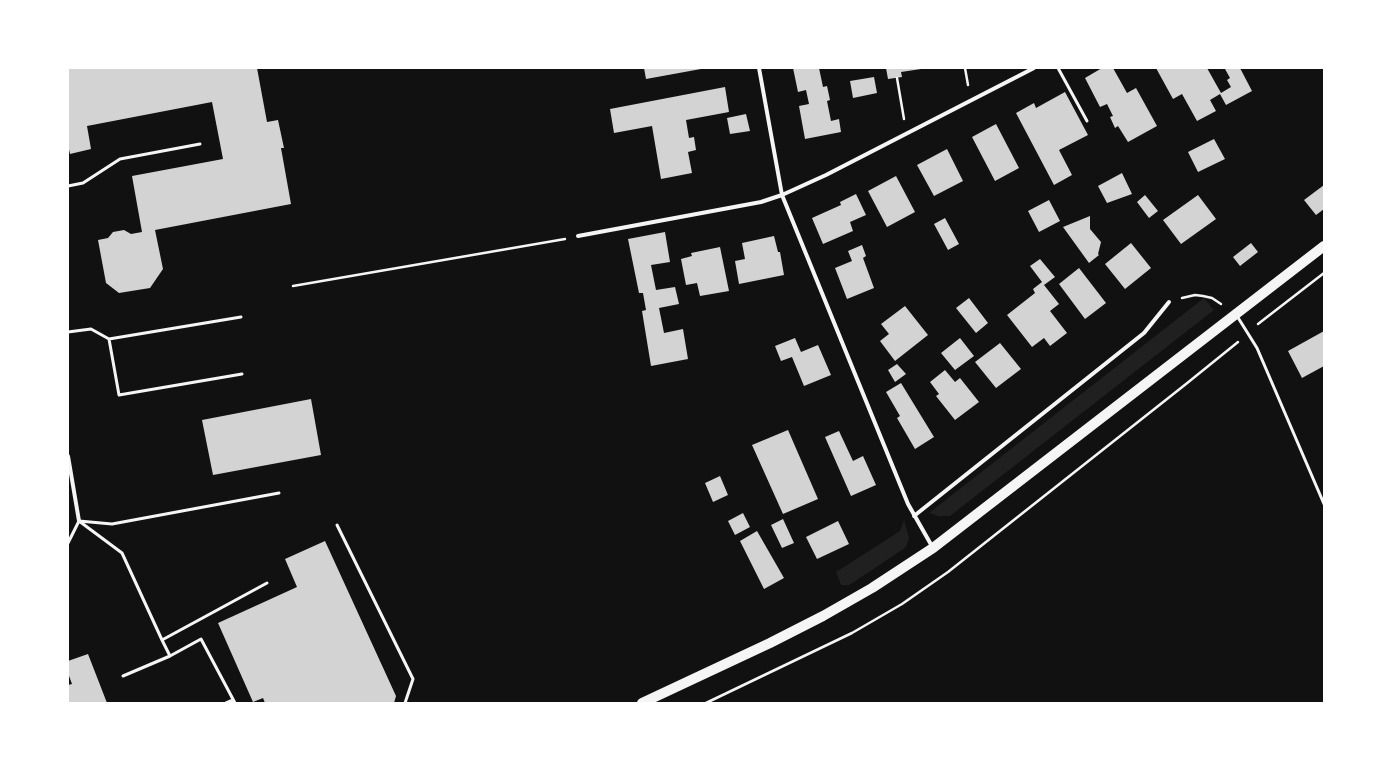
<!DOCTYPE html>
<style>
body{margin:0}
#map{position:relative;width:1392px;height:771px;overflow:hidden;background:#111;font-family:Barlow,sans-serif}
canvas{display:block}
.frame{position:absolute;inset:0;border:69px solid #fff;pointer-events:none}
</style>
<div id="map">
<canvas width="1392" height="771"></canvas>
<div class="frame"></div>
</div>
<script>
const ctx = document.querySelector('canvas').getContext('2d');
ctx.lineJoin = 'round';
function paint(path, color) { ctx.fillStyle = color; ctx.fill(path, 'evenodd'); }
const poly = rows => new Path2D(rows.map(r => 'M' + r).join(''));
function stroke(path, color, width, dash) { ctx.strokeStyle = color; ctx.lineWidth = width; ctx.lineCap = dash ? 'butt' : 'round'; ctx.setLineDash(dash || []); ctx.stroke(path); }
const green = poly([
 [1204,298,1214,310,950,516,938,516,929,513],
 [904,520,909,538,906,547,872,570,849,585,841,585,836,572,900,531]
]);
const building = poly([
 [68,68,257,68,267,122,278,120,284,148,281,148,291,204,155,230,163,269,150,288,119,293,106,283,98,240,108,238,113,232,124,230,131,234,142,232,132,176,223,159,212,102,87,126,91,149,70,154,68,145],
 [644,68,701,68,701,69,646,79],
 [793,68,819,68,823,87,827,86,830,100,827,101,831,121,839,119,841,132,805,139,799,106,809,104,806,90,798,92],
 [886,68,921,68,921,69,901,72,902,77,888,79],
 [1102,68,1113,68,1127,93,1136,88,1157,126,1128,142,1118,126,1115,128,1110,117,1113,116,1107,104,1100,107,1085,78],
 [1156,68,1207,68,1221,93,1231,87,1227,80,1230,78,1225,69,1228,68,1240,68,1252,91,1226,105,1220,94,1210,100,1216,111,1197,121,1182,94,1173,99],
 [874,77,877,93,853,98,850,81],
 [725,87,729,112,686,120,689,138,694,137,696,150,688,152,692,173,661,179,652,126,614,133,610,109],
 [1065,92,1088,135,1059,150,1072,175,1054,185,1016,113,1034,103,1036,108],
 [746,114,750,131,730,134,727,118],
 [996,124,1019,168,995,181,972,137],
 [1214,139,1225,159,1198,172,1188,152],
 [947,149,963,181,934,196,917,165],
 [1122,173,1132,194,1107,203,1098,186],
 [896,176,915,212,887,227,868,191],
 [1324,185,1324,209,1316,215,1304,200],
 [856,194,866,215,850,222,853,231,823,244,812,218,841,205,840,202],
 [1145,195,1158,211,1149,218,1137,202],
 [1198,195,1216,219,1181,244,1163,220],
 [1049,200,1060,221,1039,232,1028,211],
 [1090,216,1090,229,1101,242,1098,254,1099,255,1089,263,1063,227],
 [945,218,959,244,948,250,934,224],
 [665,232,670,262,651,265,656,290,675,287,679,304,659,308,664,333,683,329,688,359,651,366,642,311,646,310,643,293,639,293,628,239],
 [774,236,778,252,780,252,784,275,739,284,735,261,745,259,742,243],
 [1131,243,1151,268,1125,289,1105,264],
 [1251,243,1258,252,1240,266,1233,257],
 [862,245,866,256,863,258,874,288,847,299,835,268,852,261,848,251],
 [720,247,729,291,700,296,697,283,686,285,681,259,692,256,691,253],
 [1040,259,1055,277,1044,285,1059,304,1050,311,1067,333,1050,346,1044,338,1032,347,1007,315,1035,293,1033,289,1042,282,1030,266],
 [1079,268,1106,303,1085,319,1059,284],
 [969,298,988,323,976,333,956,308],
 [905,306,928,335,895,361,880,341,889,334,881,324],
 [1324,331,1324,366,1302,378,1288,351],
 [795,338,801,352,818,345,831,375,804,386,792,357,781,361,775,346],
 [960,338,974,356,955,370,941,353],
 [1000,343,1021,369,996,388,975,362],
 [897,364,906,374,895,382,888,370],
 [945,370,955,382,960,378,979,402,955,420,936,396,939,394,930,382],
 [901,383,934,437,915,449,897,418,900,416,886,392],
 [311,399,321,455,213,475,202,420],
 [788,430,818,499,783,514,752,445],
 [839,431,853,461,863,456,876,485,851,496,825,437],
 [720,476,728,495,713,502,705,483],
 [743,513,750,527,735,535,728,521],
 [783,519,794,543,782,548,771,525],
 [838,521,849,544,817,559,806,537],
 [757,531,784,578,764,589,740,541],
 [325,541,396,696,394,703,265,703,263,698,253,702,218,623,297,587,285,559],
 [88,654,107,703,68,703,68,685,72,684,68,673,68,661]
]);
const path = poly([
 [965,68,968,85],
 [897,78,904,119],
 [293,286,565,239],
 [1182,298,1195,295,1203,296,1212,298,1221,304],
 [1258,324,1324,273],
 [706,703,852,633,902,604,948,572,1186,384,1238,342]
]);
const service = poly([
 [1058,68,1087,121],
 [68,186,83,183,120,159,200,144],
 [1237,316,1257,348,1324,504],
 [68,332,91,329,109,339,241,317],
 [109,339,119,395,242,374],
 [79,521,122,553,162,640,267,583],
 [79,521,112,524,279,493],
 [337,525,413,679,405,703],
 [68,543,79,521],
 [170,656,201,639,235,703],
 [123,676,170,656,162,640],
 [226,703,233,700]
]);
const minor = poly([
 [759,68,782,195,908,504,933,548],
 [578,236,761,202,782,195,826,175,1034,68],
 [68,456,79,521],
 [914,516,1144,333,1169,302]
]);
const primary = poly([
 [642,703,770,643,823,616,872,588,933,548,1324,246]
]);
paint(green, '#202020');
paint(building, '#d3d3d3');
stroke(path, '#f5f5f5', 2.5);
stroke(service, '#f5f5f5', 3);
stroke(minor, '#f5f5f5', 4);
stroke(primary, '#f5f5f5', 10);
</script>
